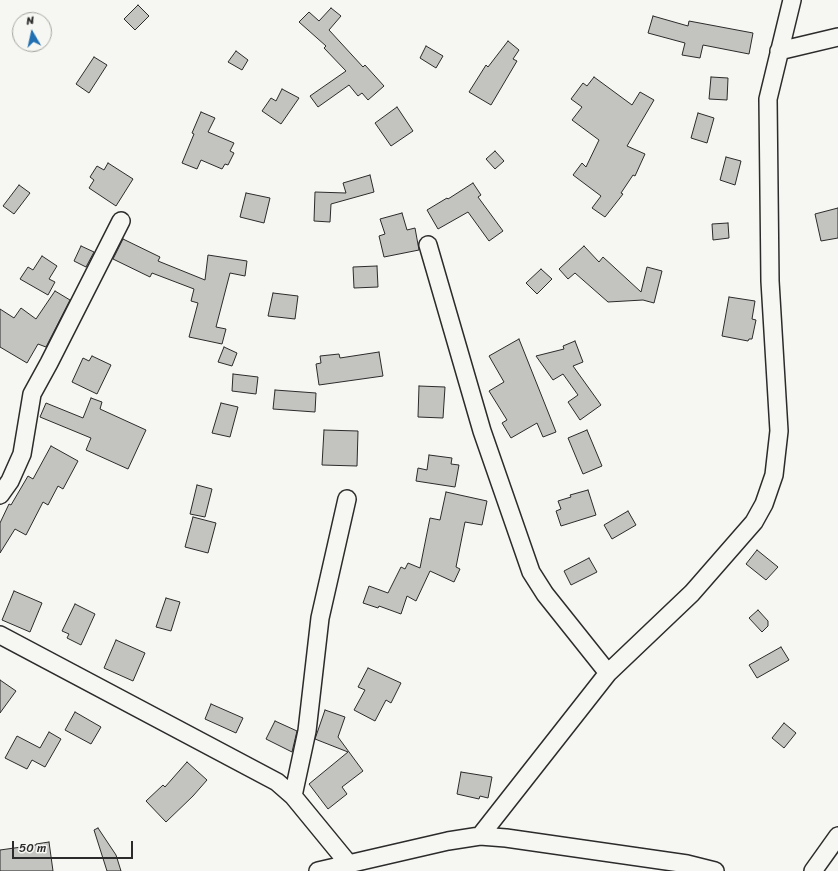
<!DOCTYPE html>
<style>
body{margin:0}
#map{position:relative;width:838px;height:871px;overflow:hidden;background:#f6f6f2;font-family:Sriracha,sans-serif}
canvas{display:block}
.north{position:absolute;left:12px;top:12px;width:40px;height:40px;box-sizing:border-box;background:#f6f6f2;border:1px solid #a5a5a2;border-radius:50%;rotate:351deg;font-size:11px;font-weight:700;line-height:16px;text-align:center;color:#2b2b2b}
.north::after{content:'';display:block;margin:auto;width:14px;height:18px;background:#1f6fb2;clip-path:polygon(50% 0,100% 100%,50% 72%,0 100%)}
.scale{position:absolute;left:12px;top:841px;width:121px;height:18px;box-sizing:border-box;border:2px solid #2b2b2b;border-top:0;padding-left:5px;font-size:12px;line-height:14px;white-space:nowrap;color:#2b2b2b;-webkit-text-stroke:3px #f6f6f2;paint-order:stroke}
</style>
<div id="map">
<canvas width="838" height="871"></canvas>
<div class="north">N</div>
<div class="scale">50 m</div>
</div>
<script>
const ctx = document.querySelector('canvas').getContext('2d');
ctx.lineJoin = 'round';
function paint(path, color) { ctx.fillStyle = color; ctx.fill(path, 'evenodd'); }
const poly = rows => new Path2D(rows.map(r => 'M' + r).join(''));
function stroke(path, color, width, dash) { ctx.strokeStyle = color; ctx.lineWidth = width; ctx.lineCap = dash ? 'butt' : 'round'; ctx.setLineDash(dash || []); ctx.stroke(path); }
const building = poly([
 [138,5,149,16,135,30,124,19,138,5],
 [331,8,341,16,329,30,363,67,365,65,384,86,368,100,362,93,358,96,349,85,318,107,310,96,346,71,324,48,326,46,299,22,309,12,319,21,331,8],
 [653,16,688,26,689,21,753,33,749,54,703,45,700,58,682,55,685,43,648,33,653,16],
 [508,41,519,50,513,59,517,61,491,105,469,92,486,65,488,67,508,41],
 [426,46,443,56,436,68,420,58,426,46],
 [236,51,248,60,242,70,228,62,236,51],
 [94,57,107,65,89,93,76,84,94,57],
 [594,77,632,105,640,92,654,100,627,146,645,154,635,176,633,175,621,193,623,194,605,217,592,208,601,196,573,175,582,163,586,167,599,140,572,120,582,107,571,99,583,83,587,86,594,77],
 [711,77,728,78,727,100,709,99,711,77],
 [282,89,299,98,281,124,262,111,271,98,276,101,282,89],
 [397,107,413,131,391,146,375,123,397,107],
 [201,112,215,118,208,132,234,143,230,151,234,153,228,165,225,164,222,169,201,160,197,169,182,163,194,134,192,133,201,112],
 [698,113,714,118,707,143,691,138,698,113],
 [495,151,504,161,495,169,486,159,495,151],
 [726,157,741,161,735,185,720,180,726,157],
 [108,163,133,179,116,206,89,188,94,180,90,177,97,166,104,170,108,163],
 [370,175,374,192,331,204,330,222,314,221,315,192,346,193,343,183,370,175],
 [473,183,481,195,478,197,503,231,489,241,468,212,438,229,427,210,447,198,448,199,473,183],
 [19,185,30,193,14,214,3,206,19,185],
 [246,193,270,198,264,223,240,217,246,193],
 [838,208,838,238,821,241,815,214,838,208],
 [402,213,407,230,415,228,419,250,384,257,379,236,385,234,380,219,402,213],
 [728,223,729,238,713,240,712,224,728,223],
 [123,239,160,257,158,261,205,280,208,255,247,261,245,276,230,273,216,327,226,329,222,344,189,337,198,303,191,301,194,289,152,273,150,277,113,259,123,239],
 [81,246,94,252,86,267,74,261,81,246],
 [584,246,599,262,603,257,641,292,647,267,662,271,654,303,643,300,608,302,575,273,568,279,559,269,584,246],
 [42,256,57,266,49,279,55,282,48,295,20,279,28,267,33,270,42,256],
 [377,266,378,287,354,288,353,267,377,266],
 [541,269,552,279,537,294,526,283,541,269],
 [55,291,70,300,46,347,38,344,27,363,0,347,0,309,14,318,21,308,36,319,55,291],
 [273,293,298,296,295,319,268,316,273,293],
 [729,297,755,301,752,319,756,320,752,339,749,339,748,341,722,336,729,297],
 [519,339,556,432,543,437,537,423,511,438,502,423,507,420,489,391,504,382,489,356,519,339],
 [575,341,583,362,573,366,601,405,580,420,568,402,578,395,563,374,553,380,536,356,564,349,563,346,575,341],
 [224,347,237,353,232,366,218,362,224,347],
 [379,352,383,376,319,385,316,364,321,363,320,356,339,354,340,358,379,352],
 [92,356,111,365,97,394,72,382,83,358,89,361,92,356],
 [233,374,258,377,256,394,232,391,233,374],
 [419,386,445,387,443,418,418,417,419,386],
 [275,390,316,393,315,412,273,409,275,390],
 [91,398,102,402,100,409,146,430,128,469,86,450,91,438,40,417,46,403,83,418,91,398],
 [221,403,238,407,230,437,212,433,221,403],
 [324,430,358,431,357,466,322,465,324,430],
 [587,430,602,466,583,474,568,438,587,430],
 [51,446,78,461,63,489,58,486,48,505,43,502,26,535,15,529,0,553,0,523,9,504,11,505,28,476,33,479,51,446],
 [429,455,452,458,451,464,459,465,455,487,416,481,418,468,427,470,429,455],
 [197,485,212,489,205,517,190,514,197,485],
 [588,490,596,515,561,526,556,511,561,509,558,501,571,497,570,495,588,490],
 [446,492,487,501,482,525,465,522,456,567,460,569,454,582,430,571,416,601,407,596,401,614,379,606,378,608,363,603,369,586,388,593,401,567,405,569,408,563,420,568,430,518,440,520,446,492],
 [628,511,636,525,612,539,604,525,628,511],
 [193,517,216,523,208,553,185,547,193,517],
 [757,550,778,567,766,580,746,564,757,550],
 [589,558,597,572,571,585,564,571,589,558],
 [14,591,42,603,30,632,2,620,14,591],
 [166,598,180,602,171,631,156,627,166,598],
 [75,604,95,614,81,645,67,638,69,634,62,631,75,604],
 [758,610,768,621,768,626,762,632,749,618,758,610],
 [116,640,145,653,133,681,104,668,116,640],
 [781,647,789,660,757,678,749,665,781,647],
 [368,668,401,683,391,703,386,700,375,721,354,710,365,690,358,687,368,668],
 [0,680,16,691,0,713,0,680],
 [211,704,243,718,236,733,205,719,211,704],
 [325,710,345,717,338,737,363,771,342,787,347,794,328,809,309,784,348,752,315,739,325,710],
 [75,712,101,727,91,744,65,730,75,712],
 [275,721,297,731,292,752,266,739,275,721],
 [784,723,796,733,784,748,772,738,784,723],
 [49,732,61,739,45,767,32,760,27,769,5,758,17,736,40,748,49,732],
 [187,762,207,780,193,796,166,822,146,801,163,785,165,787,187,762],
 [461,772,492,777,488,798,480,796,479,799,457,794,461,772],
 [98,828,116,855,121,871,107,871,94,830,98,828],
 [49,842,53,871,0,871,0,850,36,845,36,844,49,842]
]);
const minor = poly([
 [779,51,838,37],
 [428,245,482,431,531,572,545,594,608,673],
 [0,495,10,481,22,454,32,394,49,363,121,221],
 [0,635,277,782,293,796,348,863,342,871],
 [293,796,307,731,320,618,347,499],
 [480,836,608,673,692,593,754,522,764,504,774,475,779,431,770,281,768,99,792,0],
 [318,871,448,841,480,836,506,838,687,864,715,871],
 [813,871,838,836]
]);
paint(building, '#c3c3c0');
stroke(building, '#2b2b2b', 1);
stroke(minor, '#2b2b2b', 20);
stroke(minor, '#f6f6f2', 17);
</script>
